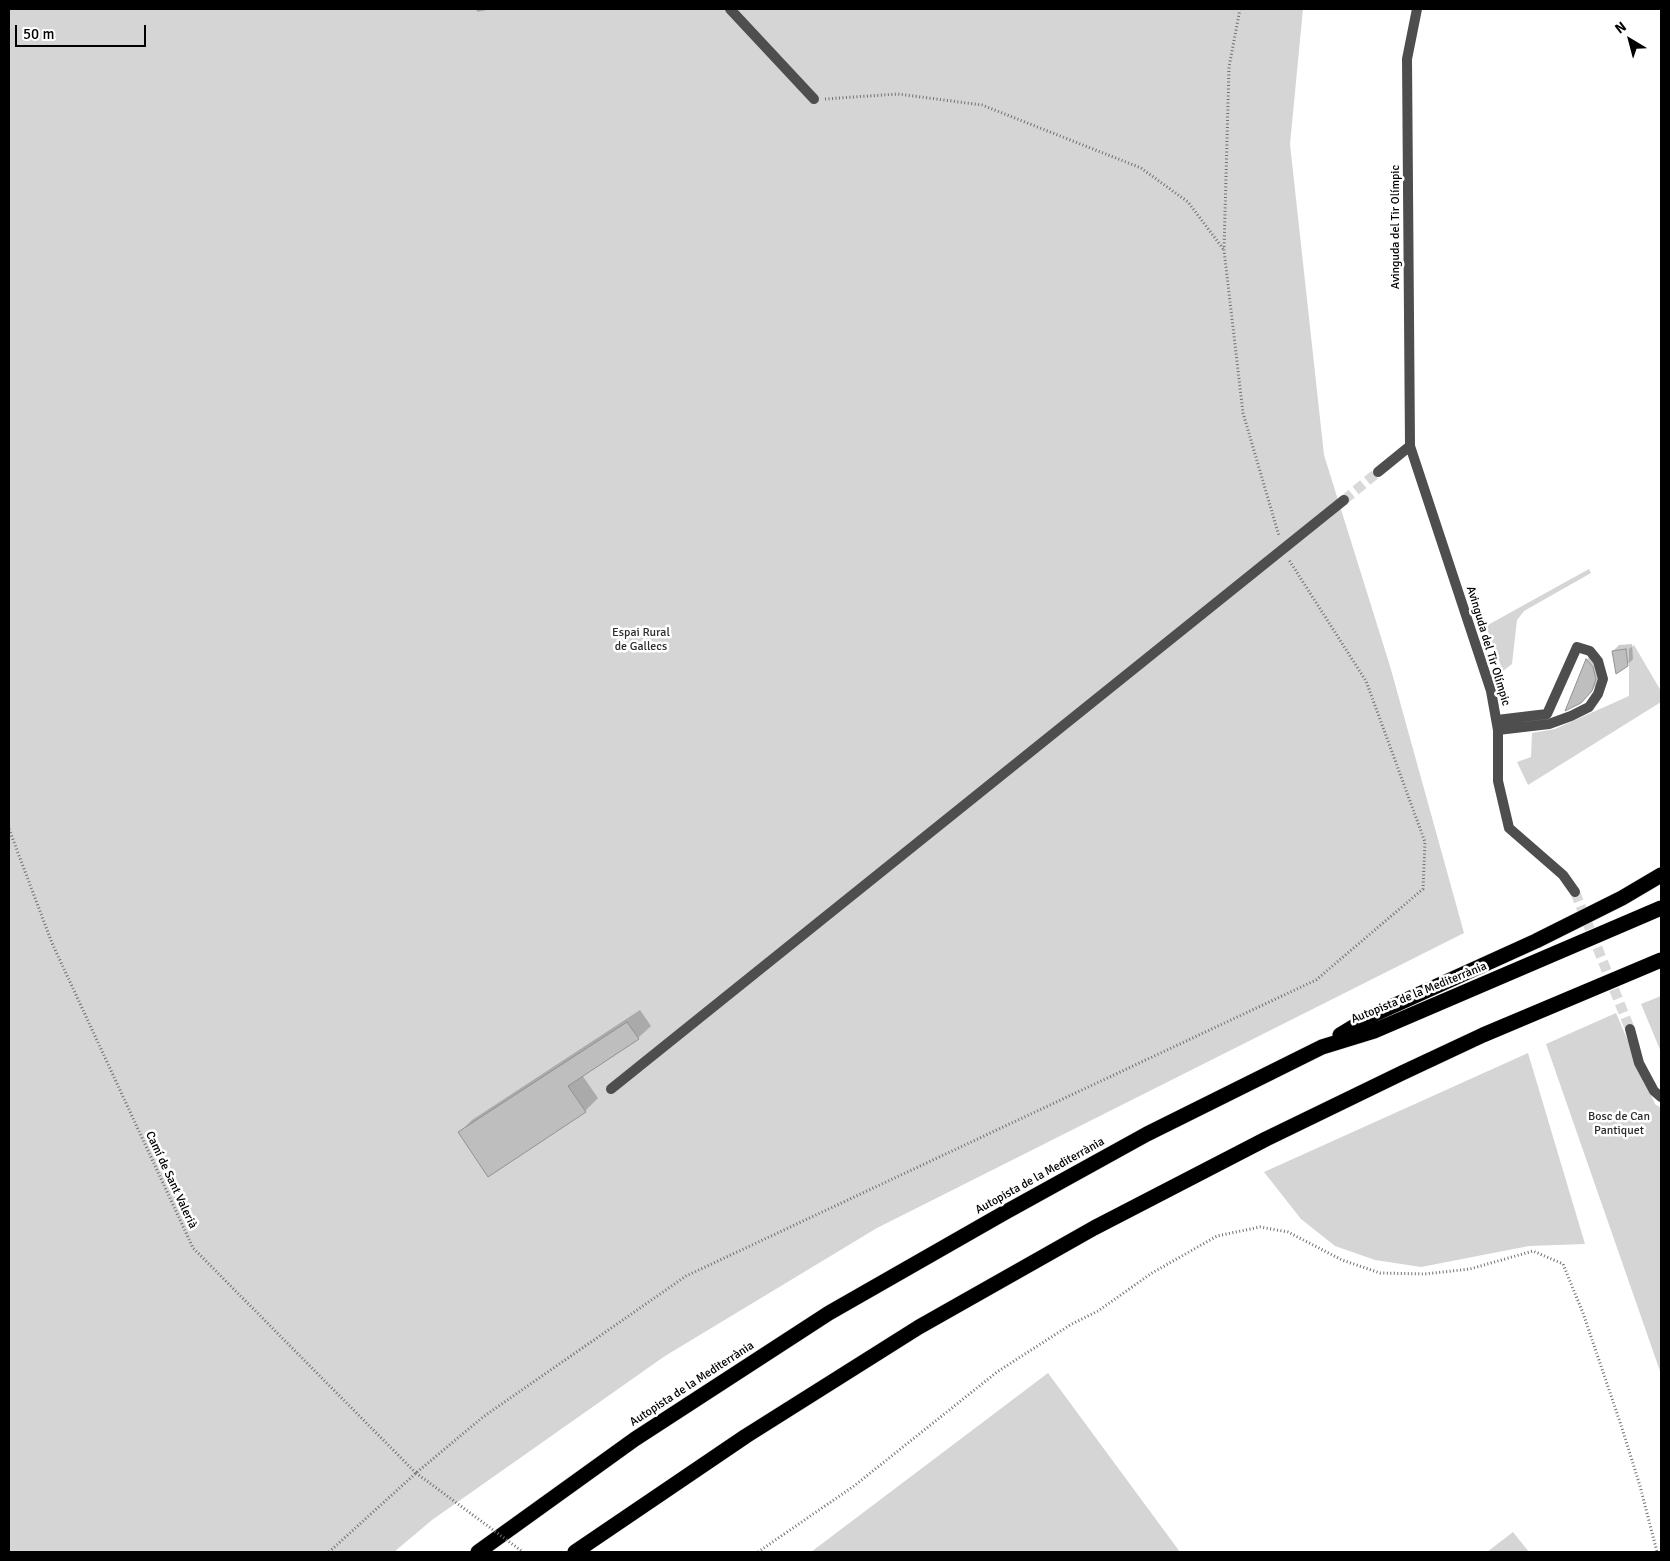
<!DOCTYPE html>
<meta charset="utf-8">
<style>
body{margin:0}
#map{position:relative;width:1670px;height:1561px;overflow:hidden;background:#fff;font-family:Signika,sans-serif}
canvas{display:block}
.frame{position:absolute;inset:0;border:10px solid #000;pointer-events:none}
.north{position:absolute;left:1605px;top:15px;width:50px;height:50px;-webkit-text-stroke:4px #fff;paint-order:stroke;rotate:323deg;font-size:14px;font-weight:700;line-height:20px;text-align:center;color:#000}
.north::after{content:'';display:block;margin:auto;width:18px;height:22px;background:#000;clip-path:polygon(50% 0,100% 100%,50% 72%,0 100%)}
.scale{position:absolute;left:15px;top:25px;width:131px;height:22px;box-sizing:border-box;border:2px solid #000;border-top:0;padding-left:6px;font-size:15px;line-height:18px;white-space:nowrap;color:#000;-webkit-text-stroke:4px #fff;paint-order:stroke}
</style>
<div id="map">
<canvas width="1670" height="1561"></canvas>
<div class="frame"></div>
<div class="north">N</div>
<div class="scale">50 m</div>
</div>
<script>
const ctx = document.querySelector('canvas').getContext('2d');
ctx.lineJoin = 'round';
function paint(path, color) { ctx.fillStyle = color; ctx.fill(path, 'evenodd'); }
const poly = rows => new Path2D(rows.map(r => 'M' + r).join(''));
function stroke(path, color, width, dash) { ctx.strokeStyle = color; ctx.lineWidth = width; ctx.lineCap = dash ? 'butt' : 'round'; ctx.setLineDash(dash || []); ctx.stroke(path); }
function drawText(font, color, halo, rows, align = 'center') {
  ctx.font = font + ' Signika,sans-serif'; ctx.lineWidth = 5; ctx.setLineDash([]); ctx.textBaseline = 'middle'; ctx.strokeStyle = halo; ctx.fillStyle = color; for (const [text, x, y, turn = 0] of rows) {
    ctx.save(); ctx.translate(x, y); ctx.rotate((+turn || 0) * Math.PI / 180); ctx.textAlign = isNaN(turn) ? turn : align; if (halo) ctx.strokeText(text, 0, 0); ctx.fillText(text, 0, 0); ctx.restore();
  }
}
const green = poly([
 [9,9,1303,9,1290,144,1324,455,1390,666,1464,933,877,1228,665,1356,432,1520,394,1552,9,1552],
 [1589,569,1591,573,1524,611,1517,620,1512,664,1503,671,1486,626],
 [1634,645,1661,691,1661,702,1528,785,1517,762,1531,757,1532,733,1555,729,1629,696,1629,649],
 [1661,996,1661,1052,1641,1004],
 [1616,1013,1655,1104,1661,1108,1661,1374,1546,1044],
 [1528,1053,1585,1244,1529,1246,1421,1267,1375,1260,1335,1246,1301,1219,1264,1172],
 [1048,1373,1180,1552,811,1552],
 [1513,1532,1529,1552,1487,1552]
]);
const shadow = poly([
 [475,9,491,9,478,12],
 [1632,644,1633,659,1627,665,1613,651,1619,645],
 [1593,654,1598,661,1598,683,1587,696,1568,708,1587,659],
 [640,1010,651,1026,638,1038,582,1075,598,1098,585,1111,459,1133,472,1120]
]);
const building = poly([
 [1626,649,1628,666,1616,674,1612,651,1626,649],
 [1586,659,1593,667,1596,679,1592,691,1581,703,1565,711,1586,659],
 [627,1022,639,1039,568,1086,586,1112,488,1177,458,1132,627,1022]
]);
const streetTunnel = poly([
 [1344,500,1378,472],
 [1575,892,1630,1029]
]);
const path = poly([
 [1240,9,1229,67,1224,250,1243,413,1279,536],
 [825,99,898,94,982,105,1141,168,1188,202,1224,250],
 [9,829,52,943,193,1248,416,1473],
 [329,1552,416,1473,483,1417,686,1276,1316,980,1423,889,1425,842,1366,681,1289,560],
 [758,1552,854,1486,997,1372,1070,1325,1098,1311,1152,1273,1217,1236,1260,1227,1288,1232,1342,1260,1380,1273,1425,1274,1470,1269,1533,1251,1563,1264,1583,1313,1621,1425,1640,1486,1657,1552]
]);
const lane = poly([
 [1497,720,1547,714,1577,647,1590,651,1598,661,1603,679,1598,694,1589,707,1571,716,1549,724,1498,730],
 [611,1089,1344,500]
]);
const street = poly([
 [730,9,814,99],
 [1417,9,1407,59,1410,446,1491,691,1498,730,1498,781,1509,828,1563,875,1575,892],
 [1378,472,1410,446],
 [1630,1029,1639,1063,1654,1091,1661,1097]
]);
const highway = poly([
 [1340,1035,1373,1015,1536,941,1622,898,1661,875],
 [478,1552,635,1439,829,1313,1004,1213,1147,1134,1322,1047,1374,1031,1661,908],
 [575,1552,746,1436,919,1327,1094,1228,1266,1139,1402,1073,1483,1035,1661,960]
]);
const pathBridge = poly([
 [416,1473,523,1552]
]);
const streetNames = [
 ["Avinguda del Tir Olímpic",1396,227,-90],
 ["Avinguda del Tir Olímpic",1488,646,73],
 ["Autopista de la Mediterrània",1419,993,-22],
 ["Autopista de la Mediterrània",1040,1176,-29],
 ["Camí de Sant Valerià",171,1180,65],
 ["Autopista de la Mediterrània",692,1384,-33]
];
const parkNames = [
 ["Espai Rural",641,633],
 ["de Gallecs",641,647],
 ["Bosc de Can",1619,1117],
 ["Pantiquet",1619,1131]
];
paint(green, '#d5d5d5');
paint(shadow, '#0003');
paint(building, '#bebebe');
stroke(building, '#929292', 1);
stroke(streetTunnel, '#d9d9d9', 10, [10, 5]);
stroke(highway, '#dbdbdb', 16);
stroke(path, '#707070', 3, [1, 2.5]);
stroke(lane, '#4e4e4e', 10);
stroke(street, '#4e4e4e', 10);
stroke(highway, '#000', 15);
stroke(pathBridge, '#707070', 3, [1, 2.5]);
drawText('12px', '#000', '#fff', streetNames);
drawText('12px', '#2c2c2c', '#fff', parkNames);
</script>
